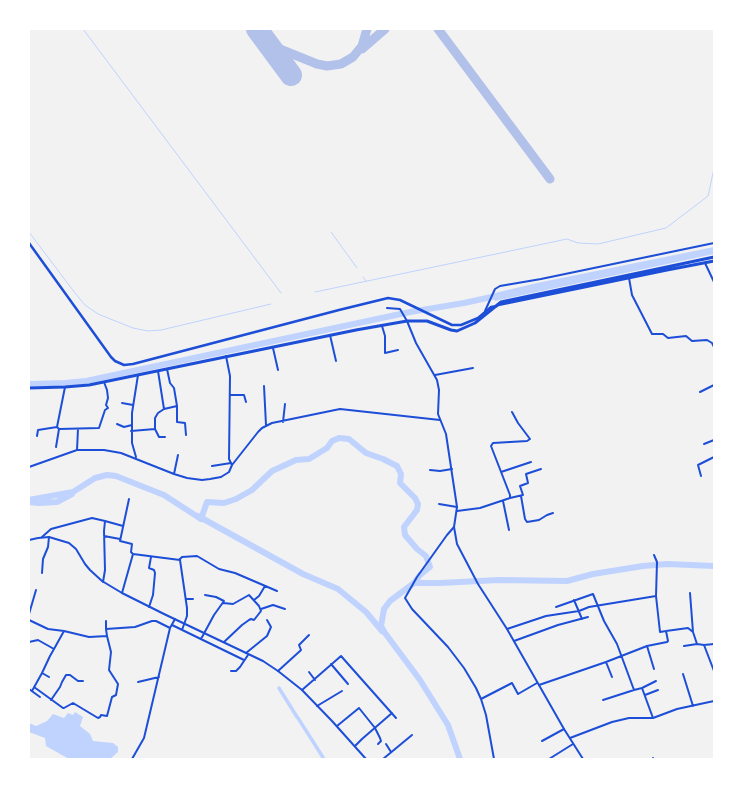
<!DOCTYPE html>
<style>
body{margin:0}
#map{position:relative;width:743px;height:788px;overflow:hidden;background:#f2f2f2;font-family:"DM Sans",sans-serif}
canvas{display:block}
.frame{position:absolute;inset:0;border:30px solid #fff;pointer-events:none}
</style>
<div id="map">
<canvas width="743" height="788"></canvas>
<div class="frame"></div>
</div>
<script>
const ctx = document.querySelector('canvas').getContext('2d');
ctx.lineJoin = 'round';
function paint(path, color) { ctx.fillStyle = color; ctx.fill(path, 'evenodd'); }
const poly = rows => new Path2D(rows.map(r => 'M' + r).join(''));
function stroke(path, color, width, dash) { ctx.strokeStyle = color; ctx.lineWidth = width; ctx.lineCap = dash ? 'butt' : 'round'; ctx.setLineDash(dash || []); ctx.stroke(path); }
const water = poly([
 [714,247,714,254,495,301,493,297,495,293,537,283],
 [75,712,83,717,80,726,90,734,93,741,113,743,118,747,118,752,110,759,69,759,46,746,45,738,29,732,29,723,36,726,47,721,53,714,64,718,68,713,73,715]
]);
const stream = poly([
 [83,29,281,293],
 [29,232,75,293,85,305,98,314,133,328,148,331,161,330,271,304],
 [331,232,357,268],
 [363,277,366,281],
 [315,292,567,239,578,243,598,244,666,228,708,196,709,192,714,168]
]);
const canal = poly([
 [279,688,297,717],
 [298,718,324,759]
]);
const river = poly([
 [29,384,65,383,86,381,410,312,464,303,496,296],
 [29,500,73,492,95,478,107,475,116,476,164,495,201,519,207,502,224,503,236,499,252,490,272,471,296,460,309,459,327,448,332,441,339,438,349,439,366,453,383,459,397,466,401,474,400,483,415,498,418,504,417,510,404,527,405,535,417,549,426,556,430,567,420,575,414,583,390,601,384,609,381,626,385,633,420,680,448,725,460,759],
 [29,502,39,503,57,502,72,494],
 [198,516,303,574,338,589,366,612,382,631],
 [414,583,440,583,499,580,567,581,593,574,643,566,667,564,714,566]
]);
const taxiway = poly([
 [257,29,267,41,275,47,317,64,327,66,341,64,353,57,362,46,367,29],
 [438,29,550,179],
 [362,49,385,29]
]);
const runway = poly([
 [257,29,291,75]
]);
const minor = poly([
 [705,263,714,282],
 [629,278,632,295,652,334,663,334,668,338,686,336,692,341,707,340,712,343,714,347],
 [387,308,400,309,407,321],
 [485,311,495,289,500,286,541,279,714,243],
 [382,326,385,336,385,353,398,350],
 [330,335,336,361],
 [273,348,278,370],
 [226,356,230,376,229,459,232,465],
 [158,371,164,409],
 [435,375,473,368],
 [264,386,266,425],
 [700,392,714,385],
 [230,395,244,395,246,402],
 [122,403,133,405],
 [177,406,177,422,185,423,186,435],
 [283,422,285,404],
 [117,424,124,427,132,425],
 [59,429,99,428,105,410,108,408,106,405,108,398,107,390,104,382],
 [155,429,155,418,158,413,164,409,177,406,174,388,170,383,167,369],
 [131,431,155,429,159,437,165,437],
 [37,436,38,430,57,427],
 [704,444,714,440],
 [56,447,59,429,57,427,65,387],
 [77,450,78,429],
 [136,457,132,443,132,413,138,375],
 [212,466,231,463],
 [29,467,77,450,104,450,121,453,174,474,187,478,202,480,210,479,221,477,229,472,232,465,258,432,262,428,272,423,340,409,440,420],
 [430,470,440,471,452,469],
 [501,472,531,462],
 [174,474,178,455],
 [701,476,698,465,714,457],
 [521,496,525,519,527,522,539,520,547,515,553,513],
 [510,498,523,495,520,486,528,483,526,474,541,469],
 [503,501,509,530],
 [439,504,457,507],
 [457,511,480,508,510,498,510,495,491,446,493,443,527,441,530,439,518,423,512,412],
 [454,527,447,535,417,577,405,598,412,609,448,647,464,668,476,688,481,699,486,715,494,759],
 [104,536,120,539],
 [42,537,51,529,92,518,105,521],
 [133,554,180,560,187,608,187,616,182,630],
 [654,555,657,562,656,596,660,632,666,631],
 [179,560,182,557,197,556,219,569,235,573,277,591],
 [42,573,43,559,48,547,49,537],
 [103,582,105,570,104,531,105,521,123,526],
 [122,593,133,554,131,552,132,544,120,541,129,499],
 [690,593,693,632,697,644,704,645,714,644],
 [186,599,193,599],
 [254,600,259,596,265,586],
 [574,600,582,619],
 [223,603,233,604,249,595,259,606,261,611,254,620,251,619,249,620,242,625,224,642],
 [149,607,153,595,155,573,154,570,149,568,151,557],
 [556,607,593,594,604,621,617,644,634,690,642,688,653,718],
 [261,609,273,605,285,609],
 [29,614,36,590],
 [29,620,48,629,64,631],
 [172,625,244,660],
 [106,629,106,621],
 [507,629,546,616,579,611,589,607,656,596],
 [201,639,214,615,224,601,216,597,205,595],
 [514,641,558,625,588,617],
 [29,642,38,640,54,649,64,631,89,637,107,636,106,629,135,627,152,621,156,621,170,628],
 [704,645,714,671],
 [647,646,654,669],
 [684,646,697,644],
 [246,653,267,636,271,627,267,620],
 [606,662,612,677],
 [331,664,348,684],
 [231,671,236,671,240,667,248,655],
 [278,671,300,651,301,650,299,645,309,635],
 [309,672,315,680],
 [683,674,693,706],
 [49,677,42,673,50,656,54,649],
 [138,682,159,677],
 [539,685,606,662,647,646,667,642,668,641,666,631,688,628,693,632],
 [34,687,63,708,64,708,73,703,98,718,100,717,101,715,107,716,112,697,116,695,118,684,109,670,111,652,107,636],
 [642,688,656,681],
 [29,689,40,697],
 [302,690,341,656,396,718],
 [32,691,42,673],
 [645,695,658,690],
 [481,699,512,683,518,694,537,683],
 [51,700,60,687,62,682,66,675,70,675,78,681,83,681],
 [603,700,634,690],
 [317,706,342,691],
 [337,726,359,708,375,728,380,738,381,741,378,744],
 [570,738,612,722,629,718,653,718,677,709,714,701],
 [542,741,564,729],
 [386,744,391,752],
 [355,746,362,739,392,713],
 [653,758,653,759],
 [132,759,144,738,170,628,175,619],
 [383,759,412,735],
 [549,759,573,744]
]);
const tertiary = poly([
 [407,321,416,343,437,380,439,390,438,414,446,434,457,507,454,527,457,544,478,584,507,629,564,729,583,759],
 [29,540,38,538,49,537,69,543,76,549,85,564,90,570,102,581,122,593,164,614,263,661,278,671,302,690,332,721,366,759]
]);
const secondary = poly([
 [29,243,111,357,115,361,124,365,133,364,339,310,388,298,400,300,452,325,461,325,478,318,491,307,497,306]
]);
const primary = poly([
 [497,305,667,270,714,261],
 [29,388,65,387,89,385,356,330,407,321,427,321,451,330,457,331,475,323,501,302,714,257]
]);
paint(water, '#bfd3fe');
stroke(stream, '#bfd3fe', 1);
stroke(canal, '#bfd3fe', 3.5);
stroke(river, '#bfd3fe', 6);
stroke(taxiway, '#b2c1ea', 9);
stroke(runway, '#b2c1ea', 22);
stroke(minor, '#1d4ed8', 2);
stroke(tertiary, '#1d4ed8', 2);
stroke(secondary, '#1d4ed8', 2.5);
stroke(primary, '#1d4ed8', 3);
</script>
